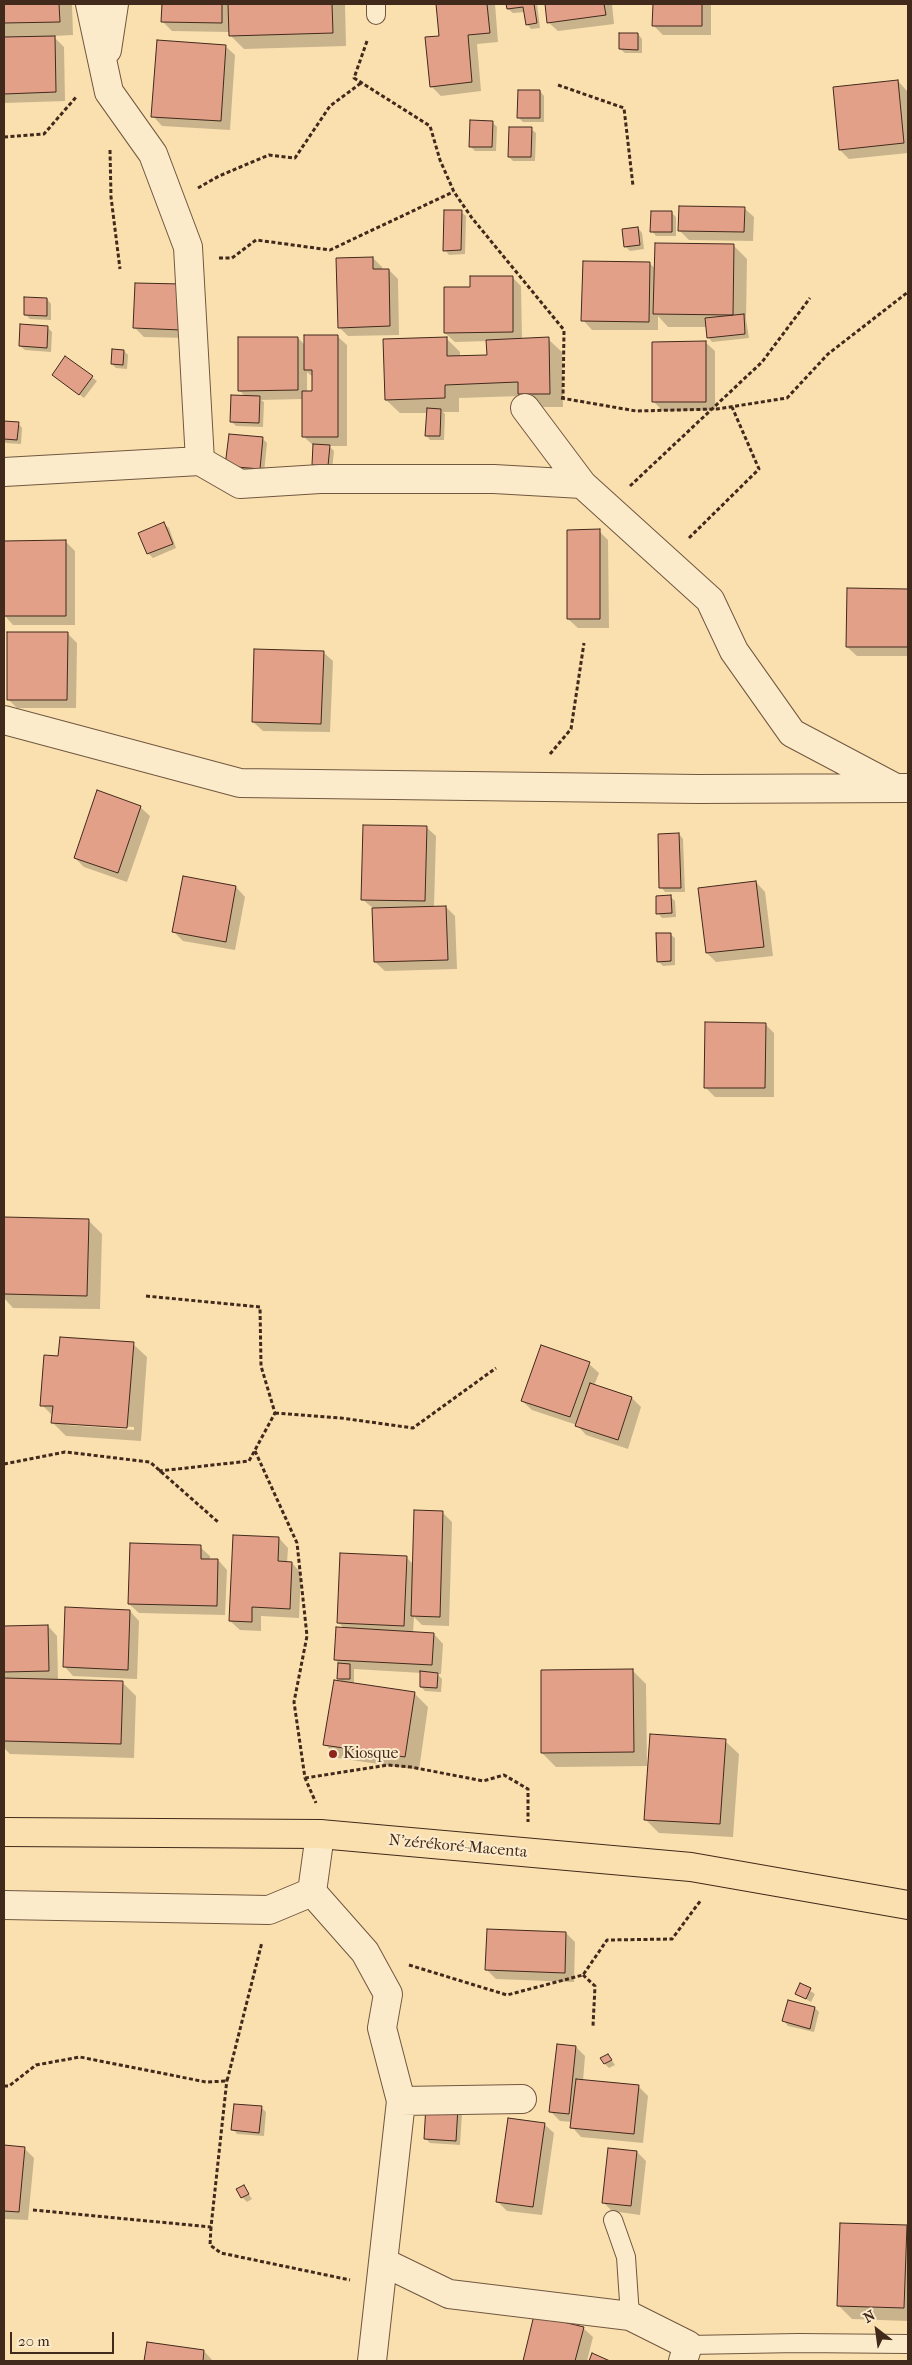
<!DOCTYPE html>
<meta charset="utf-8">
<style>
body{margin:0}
#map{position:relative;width:912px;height:2365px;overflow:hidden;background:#fbe0af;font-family:"IM FELL French Canon",serif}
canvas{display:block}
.frame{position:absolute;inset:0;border:5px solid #41291b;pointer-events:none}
.north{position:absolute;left:852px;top:2305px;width:50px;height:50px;-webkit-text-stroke:4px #fcebcb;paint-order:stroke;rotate:330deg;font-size:14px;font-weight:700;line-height:20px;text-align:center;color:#41291b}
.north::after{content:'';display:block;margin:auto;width:18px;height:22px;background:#41291b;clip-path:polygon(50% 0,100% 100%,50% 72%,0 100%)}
.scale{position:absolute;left:10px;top:2332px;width:104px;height:22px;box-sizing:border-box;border:2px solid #41291b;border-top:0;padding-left:6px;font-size:15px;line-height:18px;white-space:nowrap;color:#41291b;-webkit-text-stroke:4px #fcebcb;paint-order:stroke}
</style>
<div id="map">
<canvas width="912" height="2365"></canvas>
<div class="frame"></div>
<div class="north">N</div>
<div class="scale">20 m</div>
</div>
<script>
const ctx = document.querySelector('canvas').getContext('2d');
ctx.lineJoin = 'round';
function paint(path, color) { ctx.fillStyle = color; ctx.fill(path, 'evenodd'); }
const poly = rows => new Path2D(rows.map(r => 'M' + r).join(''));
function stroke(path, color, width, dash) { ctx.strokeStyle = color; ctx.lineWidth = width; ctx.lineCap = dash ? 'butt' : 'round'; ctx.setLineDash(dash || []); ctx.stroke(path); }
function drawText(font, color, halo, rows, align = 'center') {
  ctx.font = font + ' "IM FELL French Canon",serif'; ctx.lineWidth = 4; ctx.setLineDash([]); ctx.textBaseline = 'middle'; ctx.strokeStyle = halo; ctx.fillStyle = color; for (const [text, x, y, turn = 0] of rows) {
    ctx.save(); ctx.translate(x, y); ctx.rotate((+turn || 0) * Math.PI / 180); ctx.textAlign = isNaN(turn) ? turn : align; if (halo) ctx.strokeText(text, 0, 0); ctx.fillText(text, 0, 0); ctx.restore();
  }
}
const shadow = poly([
 [4,4,72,4,73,35,53,36,64,47,65,101,4,103],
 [163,4,345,4,346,46,244,49,230,35,230,32,172,31,163,22],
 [437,4,495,4,498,42,477,44,481,91,441,96,431,86,440,37],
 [508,4,537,4,540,28,531,29,527,24,525,12,513,13,508,9],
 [546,4,612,4,614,24,558,31,548,22],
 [654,4,711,4,711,35,663,35,654,26],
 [638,34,642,39,642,53,625,53,620,49],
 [225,46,235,55,230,130,162,126,153,116],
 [898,81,907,91,908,153,849,159,840,150],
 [540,91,544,96,544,122,523,122,518,117],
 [492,122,497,127,496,151,475,151,470,146],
 [531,129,536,133,535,161,513,161,509,157],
 [744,208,754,217,753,241,689,240,679,230],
 [461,212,466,216,465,254,449,255,445,250],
 [672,213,676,217,676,236,656,236,652,231],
 [638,228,642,233,644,249,630,251,626,247,624,230],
 [734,246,747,259,746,319,749,338,712,342,708,337,707,327,668,327,658,316,658,330,592,330,583,320,649,263,656,269],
 [373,258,382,267,382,270,389,270,398,279,399,335,348,336,339,327],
 [512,277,521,286,522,340,548,339,562,352,563,407,533,407,522,396,459,398,459,412,443,412,445,414,444,440,430,440,426,435,427,413,400,413,386,400,446,338,460,352,460,357,488,356,488,341,455,342,445,333,472,289],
 [136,284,189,338,144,337,134,327],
 [47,299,51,304,51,320,30,319,25,314],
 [47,327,52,332,51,352,25,350,20,346],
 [337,336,347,345,347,446,329,446,334,451,332,470,317,469,313,465,314,446,303,436,303,399,261,400,264,402,263,427,236,426,231,421,246,397,239,390,298,338,305,345],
 [307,372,314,378,314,392,307,392],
 [705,342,715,351,715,410,663,411,653,401],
 [124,351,128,355,127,369,116,368,112,364],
 [66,358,97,381,84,398,53,375],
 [4,422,18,423,22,428,21,444,6,443,4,441],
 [263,439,267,443,264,473,231,470],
 [164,524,169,528,176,548,153,558,148,553],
 [599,531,608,540,609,628,578,628,568,619],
 [65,541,75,551,75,625,13,625,4,615,4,542],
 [848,590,908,590,908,656,857,656,847,647],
 [68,634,77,643,76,708,17,708,8,699],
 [323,652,333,661,330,732,263,731,253,722],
 [140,807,150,816,127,882,84,867,75,858],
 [426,827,436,836,434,907,446,907,455,916,457,969,385,971,375,962,374,909,362,899],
 [679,834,683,839,685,892,665,892,661,887],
 [756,882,765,892,773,956,716,962,707,953],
 [236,887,245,897,235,950,183,941,174,932],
 [670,896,675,901,676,917,662,918,658,913],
 [670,934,675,938,675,965,663,966,658,961],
 [765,1024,774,1033,774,1097,715,1097,705,1087],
 [4,1219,88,1220,102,1234,100,1309,13,1308,4,1298],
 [133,1344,147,1357,141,1441,66,1436,53,1423,53,1416,42,1405],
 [66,1423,134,1427,134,1430,66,1425],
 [589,1364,599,1373,594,1386,632,1398,641,1407,628,1449,586,1435,577,1425,532,1410,522,1401],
 [442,1512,452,1522,449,1626,422,1625,414,1617,413,1633,434,1634,443,1644,441,1674,437,1674,442,1679,441,1692,425,1691,421,1687,422,1673,354,1669,354,1685,415,1694,428,1707,419,1770,338,1758,325,1744,343,1683,338,1678,339,1664,335,1659,345,1629,338,1622,341,1554,407,1558,413,1564],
 [279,1538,288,1548,287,1563,292,1563,301,1573,299,1618,261,1616,261,1631,240,1630,230,1621],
 [200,1547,210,1556,210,1560,218,1560,227,1570,225,1615,139,1613,129,1604],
 [130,1611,139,1621,137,1679,73,1676,64,1666],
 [48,1626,57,1636,58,1680,122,1682,136,1696,134,1758,10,1754,4,1748,4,1627],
 [632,1670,646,1684,647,1766,556,1767,542,1753],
 [725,1741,739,1754,733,1837,659,1833,645,1819],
 [566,1933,575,1942,574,1982,496,1979,487,1970],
 [801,1985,815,1994,811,2002,797,1994],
 [789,2001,815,2008,819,2012,814,2032,788,2026,784,2021],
 [576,2047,585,2056,583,2081,638,2086,648,2096,643,2143,581,2137,572,2127,572,2122,560,2121,551,2112],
 [608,2055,615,2065,609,2068,605,2064],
 [428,2106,462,2113,460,2145,430,2143,425,2138],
 [262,2108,266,2112,264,2136,237,2134,233,2129],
 [544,2124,554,2133,542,2215,507,2211,497,2201],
 [4,2147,24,2148,34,2158,28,2220,4,2219],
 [637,2152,646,2161,640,2215,612,2211,603,2202],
 [244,2187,252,2199,247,2202,242,2197],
 [906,2226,908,2228,908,2321,852,2319,838,2305],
 [535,2317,583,2328,593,2337,587,2361,524,2361],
 [148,2343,204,2351,213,2361,146,2361]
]);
const building = poly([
 [4,4,59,4,60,22,4,23,4,4],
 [162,4,222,4,222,23,161,22,162,4],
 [228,4,332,4,333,33,229,36,228,4],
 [436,4,487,4,490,33,468,35,472,82,430,87,425,37,439,36,436,4],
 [506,4,534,4,537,23,526,25,523,7,507,9,506,4],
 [545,4,604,4,606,15,547,23,545,4],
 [653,4,702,4,702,26,652,26,653,4],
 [619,33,638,33,638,50,619,49,619,33],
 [55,36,56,92,4,94,4,37,55,36],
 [157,40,226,45,221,121,151,117,157,40],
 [898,80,904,143,839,150,833,87,898,80],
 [518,90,540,90,540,118,517,118,518,90],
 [470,120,493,121,492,147,469,147,470,120],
 [509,127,532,127,531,157,508,157,509,127],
 [679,206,745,207,744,232,678,231,679,206],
 [444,210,462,210,461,250,443,251,444,210],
 [651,211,672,211,672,232,650,232,651,211],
 [638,227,640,245,624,247,622,229,638,227],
 [655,243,734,244,733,315,653,314,655,243],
 [373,257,373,269,389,269,390,326,338,328,336,258,373,257],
 [583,261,650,262,649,322,581,321,583,261],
 [470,276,513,276,513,332,444,333,444,287,470,287,470,276],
 [135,283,182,284,181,330,133,328,135,283],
 [24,297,47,298,47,316,24,315,24,297],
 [744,314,745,334,707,338,705,318,744,314],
 [20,324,48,326,47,348,19,346,20,324],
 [304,335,338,335,338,437,302,437,302,391,312,391,312,370,304,370,304,335],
 [238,337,298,337,298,390,238,391,238,337],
 [447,337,447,356,487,355,486,340,549,337,550,394,518,394,518,382,445,385,445,398,385,400,383,339,447,337],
 [706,341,706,402,652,402,652,342,706,341],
 [112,349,124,350,123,365,111,364,112,349],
 [65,356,93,376,79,395,52,375,65,356],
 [231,395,260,396,259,423,230,422,231,395],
 [427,408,441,409,440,436,425,436,427,408],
 [4,421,19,422,17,440,4,439,4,421],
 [229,434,263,437,260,469,225,466,229,434],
 [313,444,330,445,328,466,312,465,313,444],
 [164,522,173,544,147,554,138,533,164,522],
 [600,529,600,619,567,619,567,530,600,529],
 [66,540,66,616,4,616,4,541,66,540],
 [847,588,908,589,908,647,846,647,847,588],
 [7,632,68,632,67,700,7,700,7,632],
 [254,649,324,651,321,724,252,722,254,649],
 [97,790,141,806,118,873,74,858,97,790],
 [363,825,427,826,425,901,361,900,363,825],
 [679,833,681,888,659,888,658,834,679,833],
 [183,876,236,886,226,942,172,932,183,876],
 [756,881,764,947,706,953,698,888,756,881],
 [671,895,672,913,656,914,656,896,671,895],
 [446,906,448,960,374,962,372,908,446,906],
 [656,933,671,933,671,961,657,962,656,933],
 [705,1022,766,1023,765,1088,704,1088,705,1022],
 [4,1217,89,1219,87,1296,4,1294,4,1217],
 [60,1337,134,1342,127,1428,51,1423,53,1406,40,1406,44,1355,58,1356,60,1337],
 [541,1345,590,1362,570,1417,521,1401,541,1345],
 [590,1383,632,1397,618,1440,575,1426,590,1383],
 [414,1510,443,1511,440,1617,411,1616,414,1510],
 [233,1535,279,1537,278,1561,292,1562,290,1609,252,1607,252,1622,229,1621,233,1535],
 [130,1543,201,1545,201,1559,218,1559,217,1606,128,1604,130,1543],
 [340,1553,407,1556,404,1626,337,1623,340,1553],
 [65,1607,130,1610,128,1670,63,1667,65,1607],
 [48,1625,49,1671,4,1672,4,1626,48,1625],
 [336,1627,434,1633,432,1665,334,1660,336,1627],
 [338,1663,350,1664,350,1679,337,1679,338,1663],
 [633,1669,634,1752,541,1753,541,1670,633,1669],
 [420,1671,438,1673,437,1688,420,1687,420,1671],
 [4,1678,123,1681,121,1744,4,1741,4,1678],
 [334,1680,415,1692,405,1757,323,1745,334,1680],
 [650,1734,726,1739,720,1824,644,1820,650,1734],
 [487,1929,566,1932,565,1973,485,1970,487,1929],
 [800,1983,811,1988,806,1999,795,1994,800,1983],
 [788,2000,815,2007,810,2029,782,2021,788,2000],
 [557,2044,576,2046,569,2114,549,2112,557,2044],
 [608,2054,612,2060,604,2064,600,2058,608,2054],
 [576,2079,639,2085,634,2134,570,2128,576,2079],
 [234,2104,262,2106,259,2133,231,2130,234,2104],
 [426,2105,458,2107,456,2141,424,2139,426,2105],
 [508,2118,545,2123,533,2207,496,2202,508,2118],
 [4,2145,25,2147,19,2212,4,2211,4,2145],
 [608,2148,637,2151,631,2206,602,2203,608,2148],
 [244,2185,249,2194,241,2198,236,2189,244,2185],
 [840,2223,907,2225,904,2308,837,2306,840,2223],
 [534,2315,584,2327,575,2361,523,2361,534,2315],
 [147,2342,204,2350,203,2361,144,2361,147,2342],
 [592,2353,610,2361,589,2361,592,2353]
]);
const path = poly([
 [367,41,354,78,430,126,440,160,454,192,472,218,564,330,563,398],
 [558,85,624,108,633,186],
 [4,137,44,134,77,96],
 [110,150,111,197,120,269],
 [198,188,219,176,269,155,295,158,330,106,361,83],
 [219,258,232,258,256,240,330,250,453,192],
 [561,398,636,411,717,409,787,398,828,354,908,292],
 [630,486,762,362,810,298],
 [689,538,759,469,732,407],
 [550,754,571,729,584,643],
 [146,1296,260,1307,261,1366,275,1413,249,1461,159,1471],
 [275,1413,341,1418,413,1428,496,1368],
 [255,1451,297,1543,307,1636,294,1702,305,1778,316,1803],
 [4,1464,65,1452,150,1462,218,1522],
 [305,1778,388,1765,411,1767,483,1781,504,1775,528,1789,528,1822],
 [409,1965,507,1995,583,1975,607,1940,672,1939,701,1900],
 [583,1975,595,1986,593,2026],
 [4,2086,9,2086,36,2065,80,2057,206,2082,227,2081,262,1942],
 [33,2210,211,2227,227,2079],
 [211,2227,210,2245,221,2253,350,2280]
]);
const lane = poly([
 [376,4,376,15],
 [613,2220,626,2257,630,2316],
 [688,2345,798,2343,908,2344]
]);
const street = poly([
 [107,50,114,4],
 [525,408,582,484,710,600,734,651,792,733,894,787],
 [200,461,240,484,320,479,494,479,582,484],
 [4,472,200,461,188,247,153,154,109,92,90,4],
 [4,720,240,783,698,789,908,788],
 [312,1892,365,1952,388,1994,382,2028,401,2101,372,2361],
 [4,1905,269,1910,312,1892,320,1834],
 [401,2101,522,2099],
 [383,2262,449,2294,630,2316,688,2345,683,2361]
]);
const highway = poly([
 [4,1832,320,1834,691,1867,908,1905]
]);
const markers = [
 [333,1754,5,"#8f2418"]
];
const poiNames = [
 ["Kiosque",343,1754]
];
const streetNames = [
 ["N'zérékoré-Macenta",458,1847,5]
];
paint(shadow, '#0003');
paint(building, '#e3a089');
stroke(building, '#41291b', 1);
stroke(lane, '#705740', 20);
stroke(street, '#705740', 30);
stroke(highway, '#41291b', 30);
stroke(path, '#41291b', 3, [4, 2.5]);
stroke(lane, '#fcebcb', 18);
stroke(street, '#fcebcb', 28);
stroke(highway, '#fbe0af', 28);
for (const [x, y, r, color] of markers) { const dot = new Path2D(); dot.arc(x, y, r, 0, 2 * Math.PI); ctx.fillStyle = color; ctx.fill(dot); stroke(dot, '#fcebcb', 2); }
drawText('16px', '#41291b', '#fcebcb', poiNames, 'left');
drawText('16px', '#41291b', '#fcebcb', streetNames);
</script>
